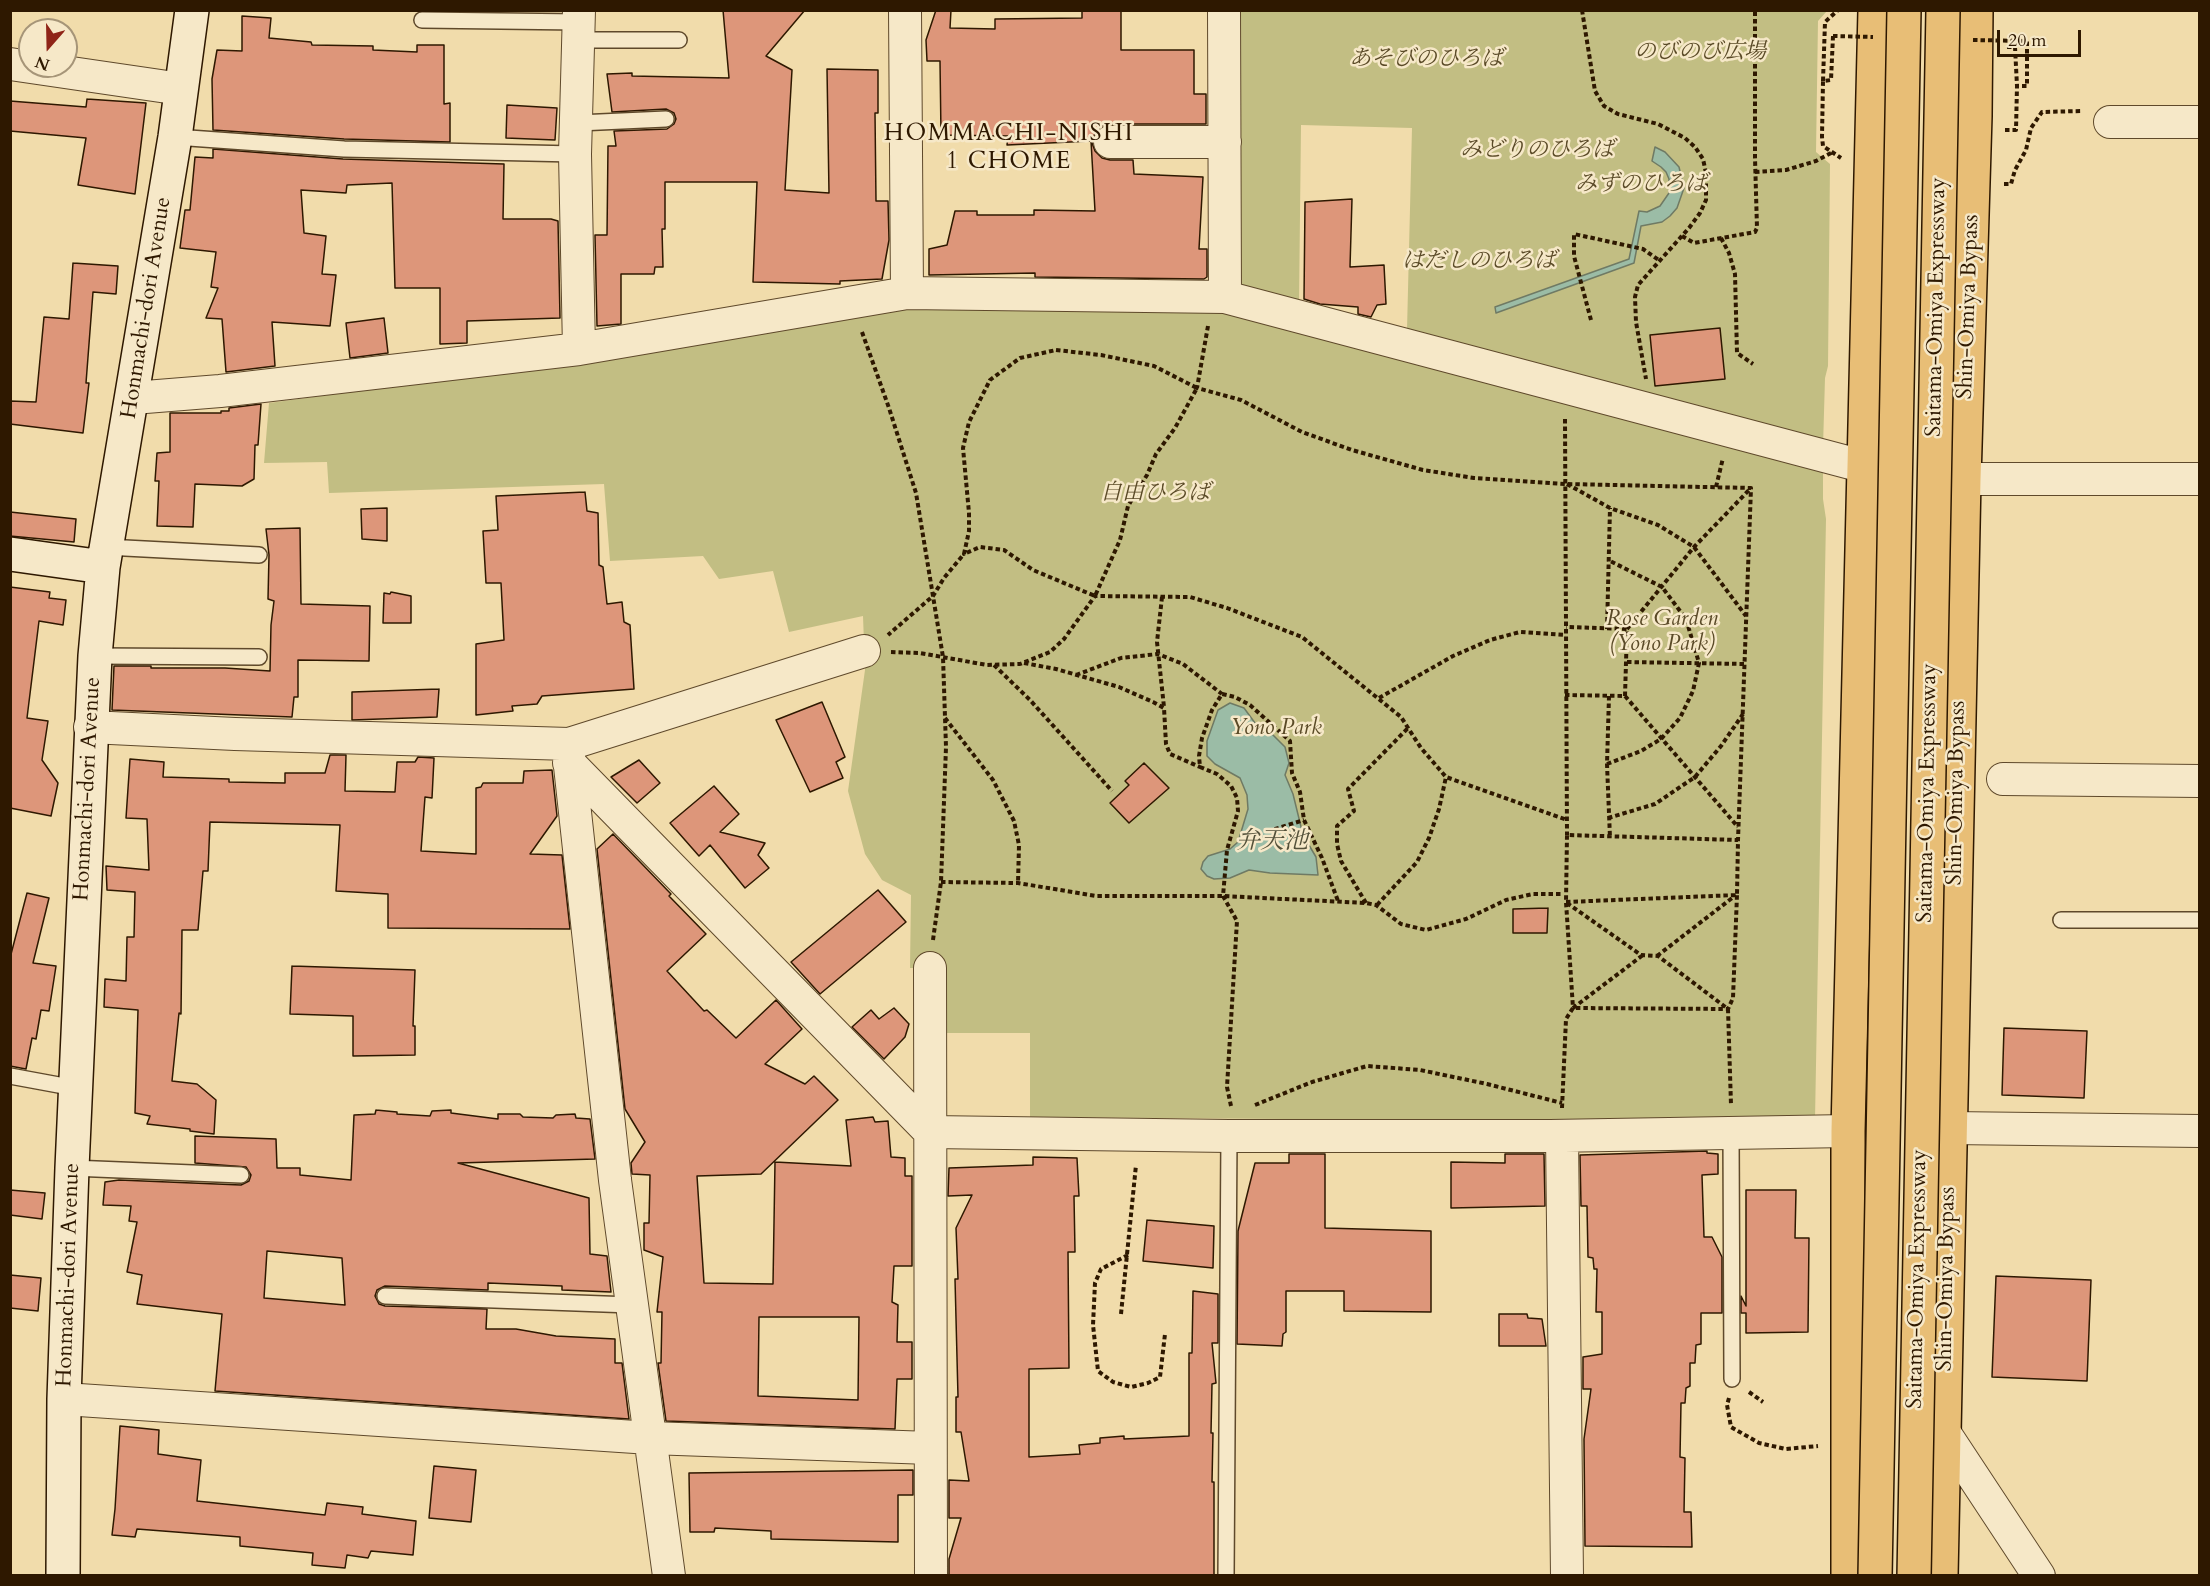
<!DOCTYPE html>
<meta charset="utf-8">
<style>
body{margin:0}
#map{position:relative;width:2210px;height:1586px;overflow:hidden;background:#f1dcab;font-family:Cardo,serif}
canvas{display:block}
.frame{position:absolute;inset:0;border:12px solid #2e1800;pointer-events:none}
.north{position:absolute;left:18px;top:18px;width:60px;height:60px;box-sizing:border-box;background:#f6e8c8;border:2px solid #a69578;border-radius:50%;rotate:200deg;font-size:16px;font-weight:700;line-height:24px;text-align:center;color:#2e1800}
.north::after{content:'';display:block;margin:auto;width:21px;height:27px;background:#8f2418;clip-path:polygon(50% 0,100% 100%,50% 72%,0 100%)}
.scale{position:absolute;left:1997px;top:30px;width:84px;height:27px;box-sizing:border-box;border:3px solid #2e1800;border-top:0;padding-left:8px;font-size:18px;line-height:21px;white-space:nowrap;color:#2e1800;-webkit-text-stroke:4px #f6e8c8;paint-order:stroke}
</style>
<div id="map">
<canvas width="2210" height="1586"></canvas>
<div class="frame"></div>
<div class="north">N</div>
<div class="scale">20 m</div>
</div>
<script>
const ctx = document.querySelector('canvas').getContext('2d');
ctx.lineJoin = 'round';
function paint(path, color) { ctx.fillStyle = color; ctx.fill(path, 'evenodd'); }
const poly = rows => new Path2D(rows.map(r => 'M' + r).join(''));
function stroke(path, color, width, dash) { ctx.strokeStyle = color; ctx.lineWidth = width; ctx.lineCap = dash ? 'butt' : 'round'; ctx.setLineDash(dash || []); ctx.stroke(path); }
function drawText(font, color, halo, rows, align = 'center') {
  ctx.font = font + ' Cardo,"Noto Serif JP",serif'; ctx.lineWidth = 5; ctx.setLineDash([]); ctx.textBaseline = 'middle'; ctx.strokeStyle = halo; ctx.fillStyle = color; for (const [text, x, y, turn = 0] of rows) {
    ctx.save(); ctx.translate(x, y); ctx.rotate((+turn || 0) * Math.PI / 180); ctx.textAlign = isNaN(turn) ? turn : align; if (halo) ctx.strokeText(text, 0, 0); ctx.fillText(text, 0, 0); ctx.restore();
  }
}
const green = poly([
 [1236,11,1827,11,1818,21,1816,152,1830,164,1828,366,1825,378,1823,447,1823,499,1826,519,1815,1119,1539,1121,1030,1117,1030,1033,946,1033,945,968,910,968,911,895,882,880,865,854,848,791,865,670,863,616,789,632,773,571,719,579,703,556,610,561,604,484,329,493,327,462,264,463,269,403,705,344,897,309,1227,313,1407,330,1412,128,1301,125,1299,305,1244,289,1237,279]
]);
const water = poly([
 [1655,147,1665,152,1679,167,1684,188,1677,208,1670,216,1662,222,1641,226,1634,263,1496,313,1495,307,1629,259,1639,211,1647,212,1660,206,1669,193,1669,179,1666,172,1661,167,1652,161,1655,147],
 [1230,703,1244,708,1255,723,1273,735,1285,747,1289,763,1285,775,1293,794,1303,835,1316,857,1318,875,1270,873,1249,870,1230,878,1214,879,1207,876,1201,869,1203,862,1208,856,1230,849,1238,842,1248,809,1247,795,1240,778,1215,764,1207,756,1207,741,1218,710,1230,703]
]);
const building = poly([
 [723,10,805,10,766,56,792,70,785,190,829,193,827,69,878,70,878,113,875,113,876,201,888,201,889,240,882,279,840,281,840,284,753,282,757,182,665,182,665,229,662,229,663,267,655,267,654,274,621,274,621,324,597,326,595,235,607,235,608,146,616,146,614,131,667,129,674,124,676,119,674,113,666,109,612,112,607,74,632,73,632,76,729,78,723,10],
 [936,10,951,10,950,28,995,29,995,19,1082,18,1082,10,1121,10,1121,50,1194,50,1194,94,1206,94,1206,124,1109,124,1102,126,1095,133,1092,143,1095,151,1102,158,1110,160,1133,160,1134,174,1203,177,1199,249,1207,249,1207,277,1204,279,1035,277,1035,273,929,275,929,249,947,245,955,211,977,211,977,215,1034,215,1034,210,1095,211,1091,141,1007,145,1008,136,941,135,940,61,927,61,926,40,936,10],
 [242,16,271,18,269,38,311,42,312,45,373,46,373,50,417,52,417,45,444,45,444,104,450,103,450,142,344,139,213,130,212,79,217,50,242,51,242,16],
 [87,99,146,103,135,194,78,185,86,138,10,131,10,101,86,107,87,99],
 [507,105,557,108,555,140,506,138,507,105],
 [213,149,343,159,504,164,503,219,551,219,558,221,560,318,467,321,467,343,440,344,440,288,395,288,392,183,347,185,346,193,301,190,304,233,326,236,322,274,336,275,330,326,272,322,275,366,226,372,222,319,206,318,218,288,211,287,216,252,180,248,185,210,190,210,195,157,213,158,213,149],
 [1352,199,1350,267,1384,265,1386,304,1377,305,1371,317,1358,314,1358,307,1320,304,1304,299,1305,202,1352,199],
 [73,263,118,266,116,294,93,292,86,383,89,383,83,433,10,424,10,401,36,402,44,317,69,319,73,263],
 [384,318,388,353,350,358,346,323,384,318],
 [1720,328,1725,379,1655,386,1650,335,1720,328],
 [261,404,258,445,255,445,254,479,242,486,195,484,193,527,157,526,159,481,155,481,157,453,170,452,170,413,221,413,221,411,229,411,229,408,261,404],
 [585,492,587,511,598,513,599,565,603,567,607,604,622,602,624,622,630,625,634,689,542,696,537,704,512,706,513,711,476,715,476,644,504,640,501,583,486,583,483,531,498,530,496,496,585,492],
 [387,508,387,541,362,539,361,509,387,508],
 [10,512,76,519,74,542,10,536,10,512],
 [300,528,301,604,370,606,369,661,298,660,298,697,294,697,292,717,112,710,114,666,151,666,151,668,225,668,270,671,271,625,274,601,268,599,269,555,266,529,300,528],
 [10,587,50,592,49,598,66,600,63,625,39,621,27,718,48,721,42,760,58,783,51,816,10,808,10,587],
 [391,592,411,596,411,623,383,623,384,593,390,594,391,592],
 [439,689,437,717,352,720,352,692,439,689],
 [822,702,845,757,836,762,843,778,810,792,776,720,822,702],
 [330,755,346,755,345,791,395,792,397,762,415,762,418,757,434,758,432,798,425,797,421,851,476,854,476,788,481,787,483,783,523,783,524,771,552,770,557,816,530,854,562,855,570,929,388,928,388,894,336,891,340,825,210,822,208,871,203,871,198,930,182,930,181,1014,179,1013,172,1081,197,1084,216,1100,214,1134,190,1131,190,1129,147,1124,150,1116,135,1113,138,1010,104,1007,105,979,126,981,127,937,134,937,135,892,107,890,106,866,149,870,147,819,126,818,130,759,164,762,163,777,229,779,229,782,285,783,285,773,325,773,330,755],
 [639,760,660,783,637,803,611,777,639,760],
 [1144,763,1169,788,1129,823,1110,803,1129,785,1125,781,1144,763],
 [714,786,739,814,720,832,765,843,758,855,769,868,745,888,710,845,699,856,670,823,714,786],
 [613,834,671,894,669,896,706,934,667,971,704,1011,707,1010,736,1038,776,1000,802,1029,765,1064,805,1084,814,1076,838,1100,761,1174,697,1176,704,1283,773,1284,775,1162,851,1166,846,1120,873,1117,875,1122,888,1121,891,1157,905,1158,905,1176,912,1176,912,1266,894,1266,892,1302,898,1305,897,1342,912,1342,912,1379,897,1379,895,1429,666,1421,658,1363,661,1363,662,1312,657,1312,663,1257,644,1250,644,1223,649,1223,650,1175,632,1174,631,1163,645,1142,625,1109,597,849,613,834],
 [759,1317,859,1317,858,1400,758,1396,759,1317],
 [878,890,906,922,820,994,791,962,878,890],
 [27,893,49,898,33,963,56,966,49,1011,41,1010,36,1039,32,1038,26,1069,10,1066,10,958,27,893],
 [1548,908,1547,933,1513,933,1513,909,1548,908],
 [292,966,415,970,413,1026,415,1026,415,1055,353,1056,353,1016,290,1014,292,966],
 [894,1008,909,1024,905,1037,884,1059,852,1027,871,1010,879,1019,894,1008],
 [2004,1028,2087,1031,2084,1098,2002,1095,2004,1028],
 [376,1110,397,1112,397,1114,430,1116,432,1111,451,1110,451,1113,498,1119,498,1114,520,1114,523,1117,553,1118,556,1115,575,1114,576,1118,590,1119,595,1159,458,1163,589,1198,590,1254,607,1256,611,1292,562,1290,562,1286,488,1283,488,1290,385,1286,377,1290,375,1296,379,1304,385,1306,487,1309,486,1329,516,1329,556,1336,615,1339,615,1363,622,1363,629,1419,215,1391,222,1314,137,1304,142,1275,127,1272,137,1222,129,1221,131,1206,103,1205,105,1182,119,1180,241,1185,249,1181,251,1175,246,1167,195,1163,195,1136,276,1139,277,1168,300,1168,300,1175,351,1180,354,1115,375,1114,376,1110],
 [267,1251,342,1258,345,1305,264,1298,267,1251],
 [1707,1151,1707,1153,1718,1154,1718,1174,1702,1175,1704,1237,1712,1237,1722,1257,1722,1313,1701,1313,1701,1344,1696,1345,1695,1363,1690,1363,1690,1386,1686,1388,1685,1403,1681,1403,1680,1457,1685,1458,1684,1512,1691,1512,1692,1547,1585,1546,1584,1439,1591,1389,1583,1389,1583,1357,1602,1354,1602,1312,1596,1312,1597,1269,1594,1269,1593,1258,1588,1257,1587,1206,1581,1206,1580,1155,1707,1151],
 [1289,1154,1325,1154,1325,1228,1431,1231,1431,1312,1344,1311,1344,1291,1286,1291,1286,1332,1283,1334,1282,1346,1237,1344,1238,1231,1255,1163,1289,1163,1289,1154],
 [1505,1154,1544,1154,1545,1206,1451,1208,1451,1162,1505,1163,1505,1154],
 [1033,1157,1077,1158,1079,1196,1074,1196,1075,1252,1068,1252,1069,1368,1029,1369,1029,1457,1080,1454,1079,1445,1100,1443,1100,1438,1124,1436,1124,1439,1189,1436,1189,1353,1192,1353,1193,1291,1218,1294,1218,1343,1212,1343,1216,1383,1212,1384,1211,1433,1213,1433,1212,1482,1214,1482,1214,1575,949,1575,949,1559,961,1518,949,1518,949,1480,969,1481,961,1432,956,1432,956,1397,958,1397,955,1279,958,1279,956,1228,972,1195,948,1196,949,1168,1033,1165,1033,1157],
 [10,1190,45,1193,42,1219,10,1215,10,1190],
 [1746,1190,1796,1190,1795,1238,1809,1238,1808,1332,1746,1333,1746,1313,1741,1313,1741,1296,1746,1306,1746,1190],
 [1147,1220,1214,1226,1213,1268,1143,1261,1147,1220],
 [10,1275,41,1278,38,1311,10,1308,10,1275],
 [1996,1276,2091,1280,2087,1381,1992,1377,1996,1276],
 [1499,1314,1527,1314,1528,1318,1542,1319,1546,1346,1499,1346,1499,1314],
 [120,1426,159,1430,158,1454,201,1460,197,1501,325,1515,327,1503,363,1507,362,1514,416,1521,413,1555,371,1551,368,1558,347,1555,345,1568,312,1565,313,1553,240,1546,240,1537,137,1529,135,1537,112,1535,115,1509,120,1426],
 [434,1466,476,1470,471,1522,429,1518,434,1466],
 [913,1470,913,1495,898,1495,898,1542,771,1539,771,1531,715,1528,714,1532,690,1532,689,1473,913,1470]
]);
const path = poly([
 [1582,10,1595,91,1604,106,1618,114,1658,124,1685,138,1695,147,1703,159,1706,173,1706,200,1700,213,1689,228,1638,285,1635,297,1636,322,1646,379],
 [1833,36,1831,80,1823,81,1822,137,1823,146,1841,158],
 [2007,47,2015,47,2017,86],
 [1823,81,1825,22,1838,10],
 [2005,130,2016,130,2017,86,2027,86,2027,41],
 [1755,172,1786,170,1816,161,1833,152],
 [2004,184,2011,184,2015,170,2026,150,2031,128,2042,112,2083,111],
 [1682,236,1694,243,1755,232,1757,228,1755,158,1755,10],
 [1721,238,1729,253,1735,274,1737,353,1753,364],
 [1591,320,1574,256,1574,234,1643,249,1660,261],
 [1208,326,1197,388,1241,400,1302,432,1352,450,1423,470,1474,478,1566,484,1751,488,1738,840],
 [862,332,889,408,916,493,933,596,888,635],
 [1056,350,1101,355,1154,366,1197,388,1175,428,1156,454,1147,475,1128,506,1120,540,1095,596,1033,570,1004,550,980,547,964,554,969,531,969,513,963,448,969,422,990,380,1020,358,1056,350],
 [1565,419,1567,835],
 [1567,484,1610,508,1658,525,1694,547,1746,616],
 [1716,487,1723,458],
 [1162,597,1157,642,1164,707],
 [1607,629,1610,508],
 [1627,629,1694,547,1751,488],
 [891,652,920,653,987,665,1020,664,1050,652,1064,639,1095,596,1190,597,1227,608,1302,637,1401,717,1421,748,1446,777,1567,820],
 [1627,662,1744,664],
 [1024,663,1056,669,1119,687,1153,702,1164,708,1166,744,1170,754,1200,767],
 [994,665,1030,700,1112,791],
 [1076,675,1121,658,1158,654,1183,664,1222,694],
 [1565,695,1625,696,1627,629,1566,627],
 [1609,696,1607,764,1610,838],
 [1625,696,1738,827],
 [1379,698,1453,656,1490,640,1520,632,1566,635],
 [945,718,993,780,1014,821,1019,845,1018,883],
 [1607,764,1641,751,1661,739,1680,718,1693,691,1699,663,1686,619,1662,587,1608,560],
 [1608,818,1655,804,1695,777,1721,746,1743,714],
 [1271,840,1269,831,1304,820],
 [941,882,1018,883,1096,896,1223,896,1366,903,1376,905,1401,924,1426,930,1466,919,1506,900,1533,894,1563,894],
 [1566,902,1737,895,1738,840,1567,835,1566,902,1573,1008],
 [1366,903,1341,861,1337,844,1337,826,1354,811,1348,789,1408,728],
 [1567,903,1641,955,1658,956,1728,1009,1731,1105],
 [1377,905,1417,862,1429,838,1439,809,1446,777],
 [933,940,941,882,946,747,943,657,933,596,944,578,964,554],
 [1657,956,1736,895],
 [1573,1008,1643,955],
 [1255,1105,1312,1082,1367,1066,1420,1070,1487,1084,1562,1103],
 [1231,1106,1227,1087,1237,921,1223,896,1227,850,1238,811,1237,798,1231,786,1217,774,1200,767,1199,756,1202,738,1212,710,1222,694,1235,697,1250,705,1290,741,1292,773,1300,792,1304,820,1322,858,1338,901],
 [1562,1108,1566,1019,1573,1008,1728,1009,1733,998,1737,895],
 [1128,1255,1101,1269,1095,1283,1093,1325,1098,1371,1113,1382,1131,1387,1148,1383,1160,1377,1165,1334],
 [1121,1314,1136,1165],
 [1749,1392,1763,1402],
 [1729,1398,1727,1405,1731,1427,1759,1443,1786,1449,1818,1446]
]);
const lane = poly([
 [422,20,579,22],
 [579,40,679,40],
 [578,123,666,119],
 [175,137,344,149,575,154],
 [106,547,259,555],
 [95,656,259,657],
 [2061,920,2200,920],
 [10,1076,75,1088],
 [1731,1133,1732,1379],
 [72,1168,241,1175],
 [385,1296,631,1305],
 [1226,1576,1229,1136]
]);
const street = poly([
 [579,10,575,154,579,349],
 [905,10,907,293],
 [1224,10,1225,297],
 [10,64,181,89],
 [2110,122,2200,122],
 [1110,142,1225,142],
 [133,398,220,391,579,349,907,293,1225,297,1862,466],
 [1964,479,2200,479],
 [90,727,235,734,569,744,864,651],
 [569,757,615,1180,669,1576],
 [569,763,930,1132,1229,1136,1550,1136,1848,1131],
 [2003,779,2200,781],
 [930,968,931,1576],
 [1950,1128,2200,1131],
 [1562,1136,1567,1576],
 [64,1399,650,1438,930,1448],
 [1944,1432,2039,1576]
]);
const secondary = poly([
 [10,554,103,567],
 [63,1576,64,1399,72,1168,95,656,103,567,175,137,192,10]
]);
const highway = poly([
 [1848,1576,1848,1131,1875,10],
 [1941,1576,1964,479,1975,116,1976,10]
]);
const pathBridge = poly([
 [1833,36,1873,37],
 [1973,40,2027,41]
]);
const highwayBridge = poly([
 [1875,1576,1904,10],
 [1914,1576,1943,10]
]);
const parkNames = [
 ["のびのび広場",1700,53],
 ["あそびのひろば",1426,60],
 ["みどりのひろば",1537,151],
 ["みずのひろば",1641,185],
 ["はだしのひろば",1479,262],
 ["自由ひろば",1155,494],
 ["Rose Garden",1662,620],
 ["(Yono Park)",1662,645],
 ["Yono Park",1276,729]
];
const streetNames = [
 ["Saitama-Omiya Expressway",1937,307,-89],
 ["Shin-Omiya Bypass",1969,307,-88],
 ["Honmachi-dori Avenue",147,308,-81],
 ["Honmachi-dori Avenue",88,789,-87],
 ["Saitama-Omiya Expressway",1928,793,-89],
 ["Shin-Omiya Bypass",1957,793,-89],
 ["Honmachi-dori Avenue",69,1275,-88],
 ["Saitama-Omiya Expressway",1918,1279,-89],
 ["Shin-Omiya Bypass",1947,1279,-89]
];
const neighbourhoodNames = [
 ["HOMMACHI-NISHI",1009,134],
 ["1 CHOME",1009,162]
];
const waterNames = [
 ["弁天池",1272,842]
];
paint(green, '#c2be83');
paint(water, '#9bbca6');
stroke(water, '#6f7a64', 1.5);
paint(building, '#dd967a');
stroke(building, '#2e1800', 1.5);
stroke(lane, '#5f492b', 18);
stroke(street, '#5f492b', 34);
stroke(secondary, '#2e1800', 36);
stroke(highway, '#2e1800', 36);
stroke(path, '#2e1800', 4, [4.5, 3]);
stroke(lane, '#f6e8c8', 15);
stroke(street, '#f6e8c8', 32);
stroke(secondary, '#f6e8c8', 33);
stroke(highway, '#e8be76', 33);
stroke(highwayBridge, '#2e1800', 36, []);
stroke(pathBridge, '#2e1800', 4, [4.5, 3]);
stroke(highwayBridge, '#e8be76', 33);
drawText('italic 22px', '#5a4a27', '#f6e8c8', parkNames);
drawText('22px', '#2e1800', '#f6e8c8', streetNames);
ctx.letterSpacing = '1.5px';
drawText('24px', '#2e1800', '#f6e8c8', neighbourhoodNames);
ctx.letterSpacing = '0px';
drawText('italic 24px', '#54513a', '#f6e8c8', waterNames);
</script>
